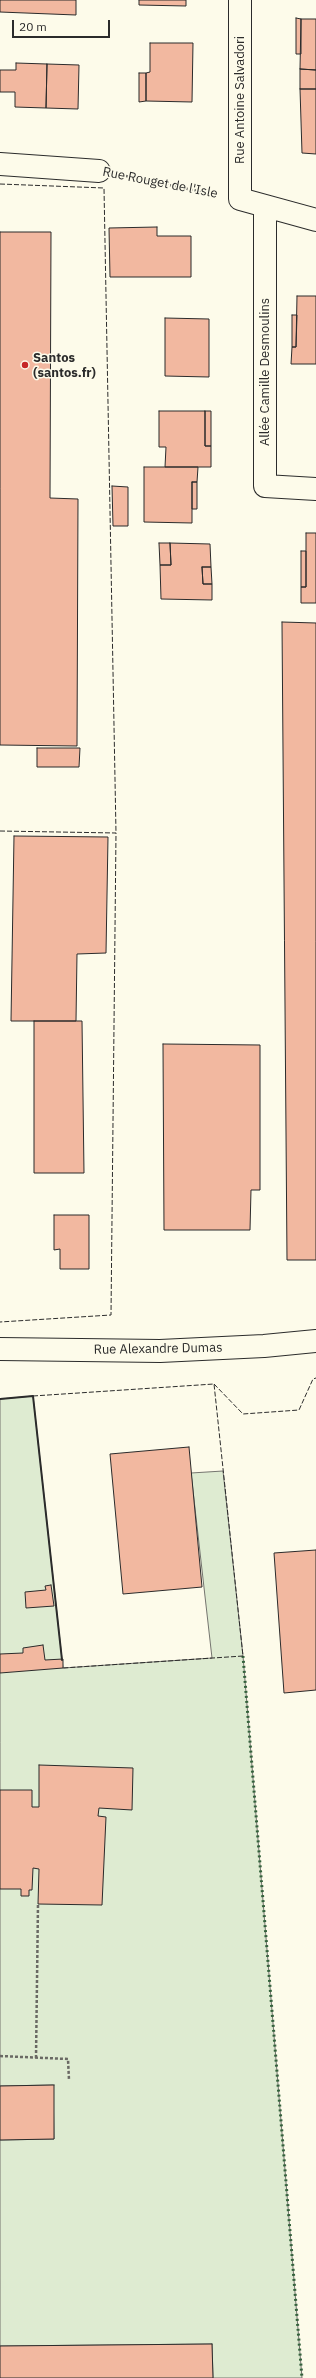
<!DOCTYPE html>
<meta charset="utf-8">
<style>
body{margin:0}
#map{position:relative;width:316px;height:2378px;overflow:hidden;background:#fdfbea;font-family:"IBM Plex Sans",sans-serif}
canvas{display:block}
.scale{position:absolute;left:12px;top:20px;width:98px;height:18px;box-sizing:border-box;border:2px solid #2b2b2b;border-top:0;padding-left:5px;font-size:12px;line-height:14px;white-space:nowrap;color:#2b2b2b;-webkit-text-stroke:3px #fdfbea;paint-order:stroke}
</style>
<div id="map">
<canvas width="316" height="2378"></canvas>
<div class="scale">20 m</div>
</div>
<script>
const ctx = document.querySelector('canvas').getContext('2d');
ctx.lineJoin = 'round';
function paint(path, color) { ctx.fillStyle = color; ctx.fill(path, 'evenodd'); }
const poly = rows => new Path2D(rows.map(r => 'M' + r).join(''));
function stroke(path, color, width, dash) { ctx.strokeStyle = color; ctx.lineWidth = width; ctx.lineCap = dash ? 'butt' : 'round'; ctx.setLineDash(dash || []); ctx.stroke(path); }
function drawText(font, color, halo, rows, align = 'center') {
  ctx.font = font + ' "IBM Plex Sans",sans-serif'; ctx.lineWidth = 3; ctx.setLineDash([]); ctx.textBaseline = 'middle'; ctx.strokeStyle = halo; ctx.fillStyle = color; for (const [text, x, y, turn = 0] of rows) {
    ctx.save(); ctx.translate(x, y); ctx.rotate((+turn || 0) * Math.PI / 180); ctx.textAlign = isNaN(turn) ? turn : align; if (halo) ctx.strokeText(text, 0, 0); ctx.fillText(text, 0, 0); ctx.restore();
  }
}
const green = poly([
 [33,1396,63,1668,212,1658,191,1473,223,1471,243,1656,302,2378,213,2378,212,2344,0,2346,0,2140,54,2139,53,2085,0,2086,0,1399,33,1396]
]);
const building = poly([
 [0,0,76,0,76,15,0,12,0,0],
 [139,0,186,0,186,6,139,5,139,0],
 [296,18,301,19,301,54,296,54,296,18],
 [301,19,316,19,316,70,300,69,301,19],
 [150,43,193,43,192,102,146,101,146,73,150,72,150,43],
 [16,63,47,64,46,108,15,107,15,92,0,92,0,70,16,70,16,63],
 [47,64,79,65,78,109,46,108,47,64],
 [300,69,316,70,316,89,300,89,300,69],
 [139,73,146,73,146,101,139,102,139,73],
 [300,89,316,89,316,154,302,153,300,89],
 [157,227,157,236,191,236,191,277,110,277,109,228,157,227],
 [0,232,51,232,50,498,78,499,77,746,0,745,0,232],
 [297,296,316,296,316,364,291,364,292,347,296,347,297,296],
 [292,315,297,315,296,347,292,347,292,315],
 [165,318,209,319,209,377,165,376,165,318],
 [159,411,205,411,205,446,211,446,211,467,165,467,166,447,159,447,159,411],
 [205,411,211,411,211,446,205,446,205,411],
 [144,467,198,467,197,482,192,482,192,523,144,522,144,467],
 [192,482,197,482,197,509,192,509,192,482],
 [112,486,128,487,128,526,113,526,112,486],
 [306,533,316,533,316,603,301,603,301,587,306,587,306,533],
 [159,543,170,543,171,565,160,565,159,543],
 [170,543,210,544,211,567,202,567,203,584,212,584,212,600,161,599,160,565,171,565,170,543],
 [301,551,306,551,306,587,301,587,301,551],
 [202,567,211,567,212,584,203,584,202,567],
 [282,622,316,623,316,1260,287,1260,282,622],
 [37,748,80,748,79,767,37,767,37,748],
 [14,836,108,837,106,953,77,954,76,1021,11,1021,14,836],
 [34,1021,82,1021,84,1173,34,1173,34,1021],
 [163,1044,260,1045,260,1190,251,1190,250,1230,164,1230,163,1044],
 [54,1215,89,1215,89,1269,60,1269,60,1249,54,1250,54,1215],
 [189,1447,202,1587,123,1594,110,1454,189,1447],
 [316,1550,316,1690,284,1693,274,1553,316,1550],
 [51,1585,54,1606,26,1608,25,1592,46,1590,45,1586,51,1585],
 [43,1645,45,1660,63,1659,63,1668,0,1673,0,1654,23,1653,23,1648,43,1645],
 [39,1765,133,1768,132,1810,99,1808,98,1816,106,1817,102,1905,38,1904,39,1869,33,1868,32,1890,29,1890,29,1896,21,1896,21,1889,0,1889,0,1790,32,1790,32,1807,39,1807,39,1765],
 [54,2085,54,2139,0,2140,0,2086,54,2085],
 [212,2344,213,2378,0,2378,0,2346,212,2344]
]);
const path = poly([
 [126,176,212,194],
 [0,2056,68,2059,69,2080],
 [36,2058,38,1904]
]);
const minor = poly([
 [240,0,240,199,316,220],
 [0,164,99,171],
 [265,207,265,486,316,489],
 [0,1349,160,1351,264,1346,316,1341]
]);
const hedge = poly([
 [243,1656,302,2378]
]);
const fence = poly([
 [0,184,104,188,116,833],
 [0,831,116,833,111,1315,0,1322],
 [214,1384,243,1414,299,1410,313,1379,316,1378],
 [33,1396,214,1384,243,1656,63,1668]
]);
const wall = poly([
 [0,1399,33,1396,62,1660]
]);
const markers = [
 [25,365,4,"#c62828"]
];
const streetNames = [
 ["Rue Antoine Salvadori",240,100,-90],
 ["Rue Rouget de l'Isle",160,183,11],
 ["Allée Camille Desmoulins",265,372,-90],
 ["Rue Alexandre Dumas",158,1349,-1]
];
const poiNames = [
 ["Santos",33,358],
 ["(santos.fr)",33,373]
];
paint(green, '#deebd1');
stroke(green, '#74746e', 1);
paint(building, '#f2b8a0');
stroke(building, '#2b2b2b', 1);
stroke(minor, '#2b2b2b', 24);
stroke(path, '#6a6964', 2.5, [3, 2]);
stroke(minor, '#fdfbea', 22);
stroke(hedge, '#34623c', 3, [2, 3]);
stroke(fence, '#2b2b2b', 1, [5, 2]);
stroke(wall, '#2b2b2b', 2);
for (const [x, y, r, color] of markers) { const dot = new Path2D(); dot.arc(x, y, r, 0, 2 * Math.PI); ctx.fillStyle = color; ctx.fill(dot); stroke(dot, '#fdfbea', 1.5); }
drawText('13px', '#2b2b2b', '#fdfbea', streetNames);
drawText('bold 13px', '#2b2b2b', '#fdfbea', poiNames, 'left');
</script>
